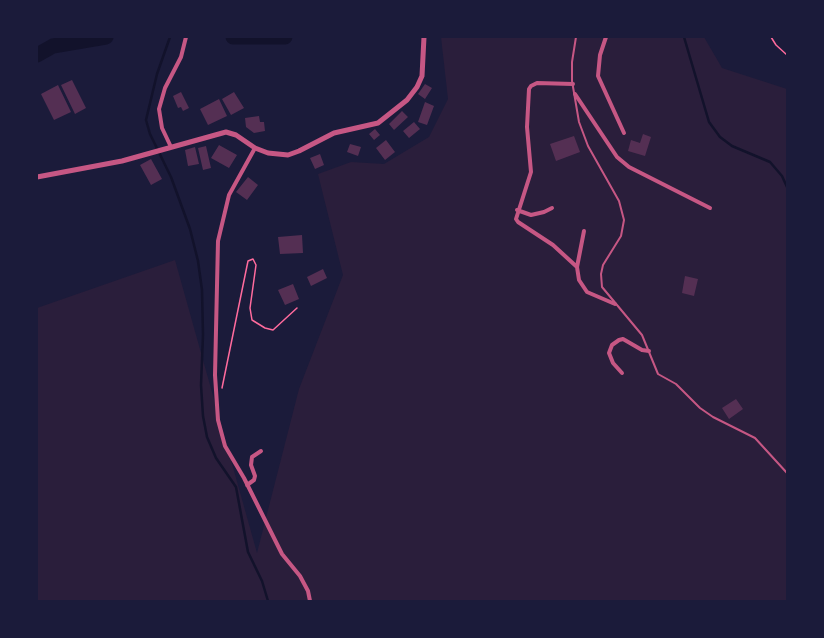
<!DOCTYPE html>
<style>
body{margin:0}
#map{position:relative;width:824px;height:638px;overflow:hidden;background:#1b1b3a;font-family:Karla,sans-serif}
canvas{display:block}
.frame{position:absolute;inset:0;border:38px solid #1b1b3a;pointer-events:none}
</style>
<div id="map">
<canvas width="824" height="638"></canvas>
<div class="frame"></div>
</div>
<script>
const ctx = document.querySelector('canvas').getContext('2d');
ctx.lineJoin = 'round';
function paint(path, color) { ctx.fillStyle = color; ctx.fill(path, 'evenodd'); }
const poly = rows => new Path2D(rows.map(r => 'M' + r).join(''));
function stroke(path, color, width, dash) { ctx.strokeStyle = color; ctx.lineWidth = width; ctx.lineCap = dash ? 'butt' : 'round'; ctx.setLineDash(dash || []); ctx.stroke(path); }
const green = poly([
 [441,37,704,37,722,68,787,89,787,601,37,601,37,308,175,260,257,553,299,389,343,275,318,174,351,162,384,164,429,137,448,99]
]);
const stream = poly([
 [170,37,157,74,146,120,150,134,171,177,190,229,198,261,202,290,203,335,201,385,203,416,207,437,216,458,236,487,248,552,262,581,268,601],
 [684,37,709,122,720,137,732,146,770,162,782,176,787,187]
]);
const river = poly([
 [233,37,285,37],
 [37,55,53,46,106,37]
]);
const building = poly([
 [72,80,86,108,75,114,61,85],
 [425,84,432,88,425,99,418,94],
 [58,85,71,112,54,120,41,94],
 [181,92,189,108,183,111,181,107,178,108,173,96],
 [234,92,244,108,231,115,222,99],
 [219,99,227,116,208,125,200,109],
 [425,102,434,106,427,125,418,122],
 [402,111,408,117,394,130,389,124],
 [259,116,260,122,264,122,265,131,254,133,246,127,245,118],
 [414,122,420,129,409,138,403,131],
 [375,129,380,135,374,140,369,134],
 [643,134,651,137,645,156,628,151,631,140,640,143],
 [574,136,580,152,556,161,550,144],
 [386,140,395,152,385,160,376,148],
 [350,144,361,147,358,156,347,152],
 [219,145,237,155,229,168,211,158],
 [206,146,211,168,203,170,198,148],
 [195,147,199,164,188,166,185,150],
 [320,154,324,165,315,169,310,158],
 [151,159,162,179,151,185,140,165],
 [248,177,258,185,247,200,236,192],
 [302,235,303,253,280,254,278,237],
 [323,269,327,278,311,286,307,277],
 [685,276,698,279,694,296,682,293],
 [293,284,299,299,285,305,278,290],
 [736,399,743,409,729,419,722,408]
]);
const path = poly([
 [771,37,776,45,787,55],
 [222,388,248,261,253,259,256,265,250,308,252,320,265,328,273,330,297,308]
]);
const service = poly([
 [576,37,572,62,572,81,579,122,588,146,619,201,624,220,621,236,603,265,601,274,602,287,642,335,658,374,676,384,700,408,713,417,755,438,787,473]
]);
const minor = poly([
 [606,37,600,55,598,76,624,133],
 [573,84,537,83,531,86,529,89,527,127,531,172,516,219,518,222,553,245,577,267],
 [575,94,617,157,629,167,710,208],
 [171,147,162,128,159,109,165,88,181,57,186,37],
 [255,148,229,195,218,241,215,375,218,420,225,446,244,478,282,554,300,576,308,591,310,601],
 [517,210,531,215,544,212,552,208],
 [584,231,577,267,579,280,587,292,615,304],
 [622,373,613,363,609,353,612,345,619,340,623,339,642,350,649,351],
 [247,485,254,480,255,476,251,465,252,457,261,451]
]);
const tertiary = poly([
 [37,177,122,161,226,132,236,135,255,148,268,153,288,155,299,151,334,133,378,123,407,100,417,87,422,76,424,37]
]);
paint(green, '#2a1e3b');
stroke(stream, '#12122b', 2.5);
stroke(river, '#12122b', 15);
paint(building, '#542f53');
stroke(path, '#ff6b9d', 1.5);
stroke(service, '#c65784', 2);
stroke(minor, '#c65784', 4);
stroke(tertiary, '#c65784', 5);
</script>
